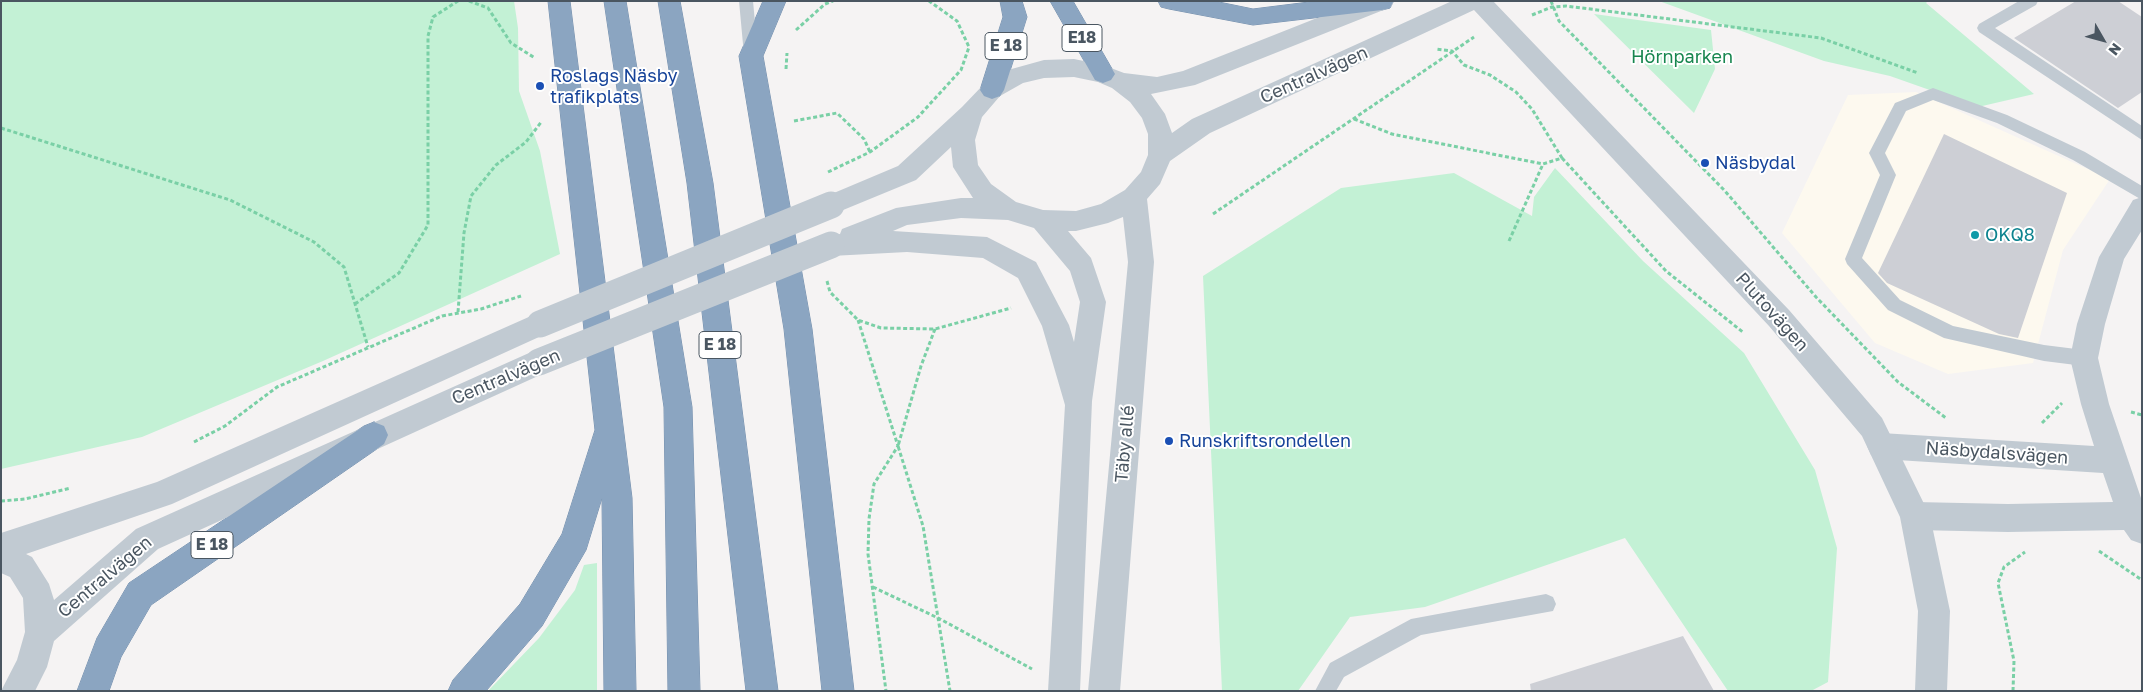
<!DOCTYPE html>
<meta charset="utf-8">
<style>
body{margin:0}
#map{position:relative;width:2143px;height:692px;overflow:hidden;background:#f5f3f3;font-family:"Golos Text",sans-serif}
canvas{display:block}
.frame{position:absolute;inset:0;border:2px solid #4a5661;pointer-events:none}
.north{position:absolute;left:2078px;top:15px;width:50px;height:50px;-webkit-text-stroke:4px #fff;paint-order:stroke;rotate:128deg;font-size:14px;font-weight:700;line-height:20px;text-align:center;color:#4a5661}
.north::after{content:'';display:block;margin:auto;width:18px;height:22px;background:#4a5661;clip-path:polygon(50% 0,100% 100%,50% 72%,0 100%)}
</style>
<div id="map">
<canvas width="2143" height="692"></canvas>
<div class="frame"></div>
<div class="north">N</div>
</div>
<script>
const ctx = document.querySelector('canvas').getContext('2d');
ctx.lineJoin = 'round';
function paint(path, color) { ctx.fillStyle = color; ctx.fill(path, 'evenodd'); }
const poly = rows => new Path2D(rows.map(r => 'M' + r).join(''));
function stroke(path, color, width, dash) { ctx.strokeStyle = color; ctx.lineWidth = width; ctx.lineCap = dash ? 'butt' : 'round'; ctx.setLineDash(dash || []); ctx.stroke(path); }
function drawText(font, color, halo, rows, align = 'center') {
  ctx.font = font + ' "Golos Text",sans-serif'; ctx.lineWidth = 4; ctx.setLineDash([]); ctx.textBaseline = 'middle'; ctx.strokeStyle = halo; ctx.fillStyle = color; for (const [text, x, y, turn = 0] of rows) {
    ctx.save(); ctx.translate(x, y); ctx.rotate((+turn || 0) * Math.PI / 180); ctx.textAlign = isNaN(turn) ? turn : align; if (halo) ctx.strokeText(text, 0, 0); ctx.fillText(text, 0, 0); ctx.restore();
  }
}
const commercial = poly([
 [1916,92,2110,179,2063,250,2033,363,1948,374,1875,343,1782,233,1848,95]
]);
const green = poly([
 [1,1,514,1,518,28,519,91,540,151,560,254,323,361,142,437,1,469],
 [1659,1,1928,1,1926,3,2034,94,1978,107,1890,76,1824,61],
 [1594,14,1711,30,1715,69,1694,113],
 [1555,168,1643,261,1744,353,1815,470,1837,548,1828,682,1811,691,1728,691,1625,538,1425,607,1350,617,1298,691,1222,691,1203,276,1341,188,1454,173,1532,216,1534,197],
 [597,563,597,691,488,691,539,638,575,590,584,565]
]);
const building = poly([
 [2076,1,2118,1,2142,17,2142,92,2118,108,2014,38],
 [1944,134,2067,193,2018,338,1999,334,1887,283,1878,273],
 [1683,636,1714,691,1531,691,1530,684]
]);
const path = poly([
 [469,1,488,8,511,43,535,58],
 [1551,1,1559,21,1725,191,1816,297,1898,382,1946,418],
 [1532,15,1552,7,1566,6,1821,38,1918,73],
 [796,30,825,4,833,1],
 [786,69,787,53],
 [1354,119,1392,134,1543,164,1562,158,1532,109,1516,92,1490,75,1464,65,1452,51,1436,49],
 [794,121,837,113,864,139,870,152],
 [1,128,230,200,314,242,344,267,368,347],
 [1562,158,1666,271,1744,333],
 [828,172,870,152,918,117,961,70,969,47,957,21,929,1],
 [1213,214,1474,37],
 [1509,241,1543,164],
 [827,281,830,292,858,320,881,328,935,329,1011,308],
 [355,304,399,273,428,225,428,36,433,17,458,1],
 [458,312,464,233,471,196,496,165,526,142,542,121],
 [858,320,898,446,874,484,869,519,868,554,886,691],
 [935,329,921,366,898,446,923,526,950,691],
 [2131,412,2142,415],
 [2042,423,2062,403],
 [194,442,225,426,277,387,442,316,481,309,521,296],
 [1,501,25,499,71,488],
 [2099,551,2142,580],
 [873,587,940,619,1032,669],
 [2013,691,2014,661,1998,583,2004,567,2025,552]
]);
const service = poly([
 [739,1,753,1,758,55,756,59,751,61,746,59,744,55,739,1],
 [2019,1,2038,1,2036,5,1995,28,2142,126,2142,140,1979,32,1977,28,1979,24,2019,1],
 [1933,88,2007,115,2085,152,2142,186,2142,200,2073,160,1997,123,1933,100,1906,111,1885,153,1896,175,1862,258,1900,300,1953,326,2044,345,2084,350,2090,353,2093,358,2090,363,2084,366,2044,361,1944,338,1888,310,1847,264,1845,259,1880,175,1869,153,1895,103,1933,88],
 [1546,594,1553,597,1556,604,1553,611,1421,635,1344,677,1336,691,1315,691,1330,663,1411,619,1546,594]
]);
const minor = poly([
 [2142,197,2142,230,2124,259,2105,324,2098,358,2109,404,2142,501,2142,544,2131,540,2124,530,2008,532,1915,530,1904,526,1900,516,1904,506,1915,502,2008,504,2113,502,2103,473,1881,459,1871,455,1867,446,1871,437,1881,433,2094,446,2081,404,2070,358,2077,324,2099,257,2133,200,2142,197]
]);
const tertiary = poly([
 [1360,1,1394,1,1391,7,1195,85,1151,94,1165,114,1172,133,1192,119,1452,1,1493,1,1789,310,1882,418,1930,516,1950,611,1947,691,1915,691,1918,611,1900,517,1862,436,1769,326,1474,10,1210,133,1170,161,1160,184,1147,199,1154,262,1120,691,1088,691,1128,262,1123,217,1108,223,1076,231,1068,231,1091,258,1106,302,1092,401,1080,691,1048,691,1065,405,1042,326,1018,278,983,258,907,252,831,256,822,253,818,245,822,237,840,234,842,229,896,208,961,198,973,198,953,167,951,147,916,180,831,215,822,212,818,205,822,198,898,166,962,107,984,84,1008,70,1044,60,1074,59,1103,65,1124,73,1157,77,1183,71,1360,1],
 [1074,77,1098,82,1112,88,1130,102,1142,118,1148,134,1148,155,1141,172,1125,190,1101,204,1076,211,1043,210,1016,202,991,184,978,165,975,140,982,117,1000,96,1023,83,1044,78,1074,77],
 [961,218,1008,220,1034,228,1070,271,1080,302,1074,342,1069,325,1036,262,987,237,893,231,907,225,961,218],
 [540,312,550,316,554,324,550,332,172,504,26,554,32,557,49,584,54,600,136,529,529,353,539,350,549,353,553,362,549,371,158,549,54,641,47,667,35,691,1,691,17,660,25,632,23,598,10,577,1,573,1,533,157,482,540,312]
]);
const motorway = poly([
 [548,1,570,1,632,498,636,691,604,691,602,498,586,550,542,626,486,691,448,691,453,680,520,604,562,534,595,430,548,1],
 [604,1,626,1,692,407,700,691,668,691,664,407,604,1],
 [658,1,680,1,713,183,778,691,746,691,687,183,658,1],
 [763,1,786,1,763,56,812,329,854,691,822,691,784,329,739,56,763,1],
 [1000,1,1022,1,1027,17,1004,90,1000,96,992,99,984,96,980,90,1003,17,1000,1],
 [1050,1,1073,1,1115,74,1111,80,1103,83,1095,80,1050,1],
 [1158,1,1214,1,1253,9,1317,1,1393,2,1390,8,1382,10,1253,25,1169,9,1161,7,1158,1],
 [374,422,384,426,388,435,384,444,151,605,121,657,109,691,77,691,97,638,129,583,364,426,374,422]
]);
const tertiaryBridge = poly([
 [540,324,831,205],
 [539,362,831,245]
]);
const markers = [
 [540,86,5,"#1a4fb4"],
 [1705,163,5,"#1a4fb4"],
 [1975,235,5,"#0f9aa8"],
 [1169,441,5,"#1a4fb4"]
];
const shields = [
 [1082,38,40],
 [1006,46,42],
 [720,345,42],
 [212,545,42]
];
const shieldNames = [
 ["E18",1082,38],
 ["E 18",1006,46],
 ["E 18",720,345],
 ["E 18",212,545]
];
const parkNames = [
 ["Hörnparken",1682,57]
];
const streetNames = [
 ["Centralvägen",1314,75,-24],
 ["Plutovägen",1772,312,48],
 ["Centralvägen",506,377,-23],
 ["Täby allé",1125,444,-85],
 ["Näsbydalsvägen",1997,453,4],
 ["Centralvägen",105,577,-40]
];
const transitNames = [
 ["Roslags Näsby",550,76],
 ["trafikplats",550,97],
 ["Näsbydal",1715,163],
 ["Runskriftsrondellen",1179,441]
];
const cultureNames = [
 ["OKQ8",1985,235]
];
paint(commercial, '#fdf9ef');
paint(green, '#c3f1d5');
paint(building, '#cdcfd5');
stroke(motorway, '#7690ad', 1);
stroke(path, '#7ad0a6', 3, [4, 2.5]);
paint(service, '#c1cad2');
paint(minor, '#c1cad2');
paint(tertiary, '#c1cad2');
paint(motorway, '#8ba5c1');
stroke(tertiaryBridge, '#c1cad2', 27);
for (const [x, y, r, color] of markers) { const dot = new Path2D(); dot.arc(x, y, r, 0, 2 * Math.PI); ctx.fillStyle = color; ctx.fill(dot); stroke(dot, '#fff', 2); }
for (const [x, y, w] of shields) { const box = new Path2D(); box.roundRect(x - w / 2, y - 13.5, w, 27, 4); ctx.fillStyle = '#fff'; ctx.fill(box); stroke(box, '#4a5661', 1); }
drawText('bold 16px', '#4a5661', null, shieldNames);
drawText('18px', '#17864f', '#fff', parkNames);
drawText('18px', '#4a5661', '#fff', streetNames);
drawText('18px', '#164399', '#fff', transitNames, 'left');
drawText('18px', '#0d838f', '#fff', cultureNames, 'left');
</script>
